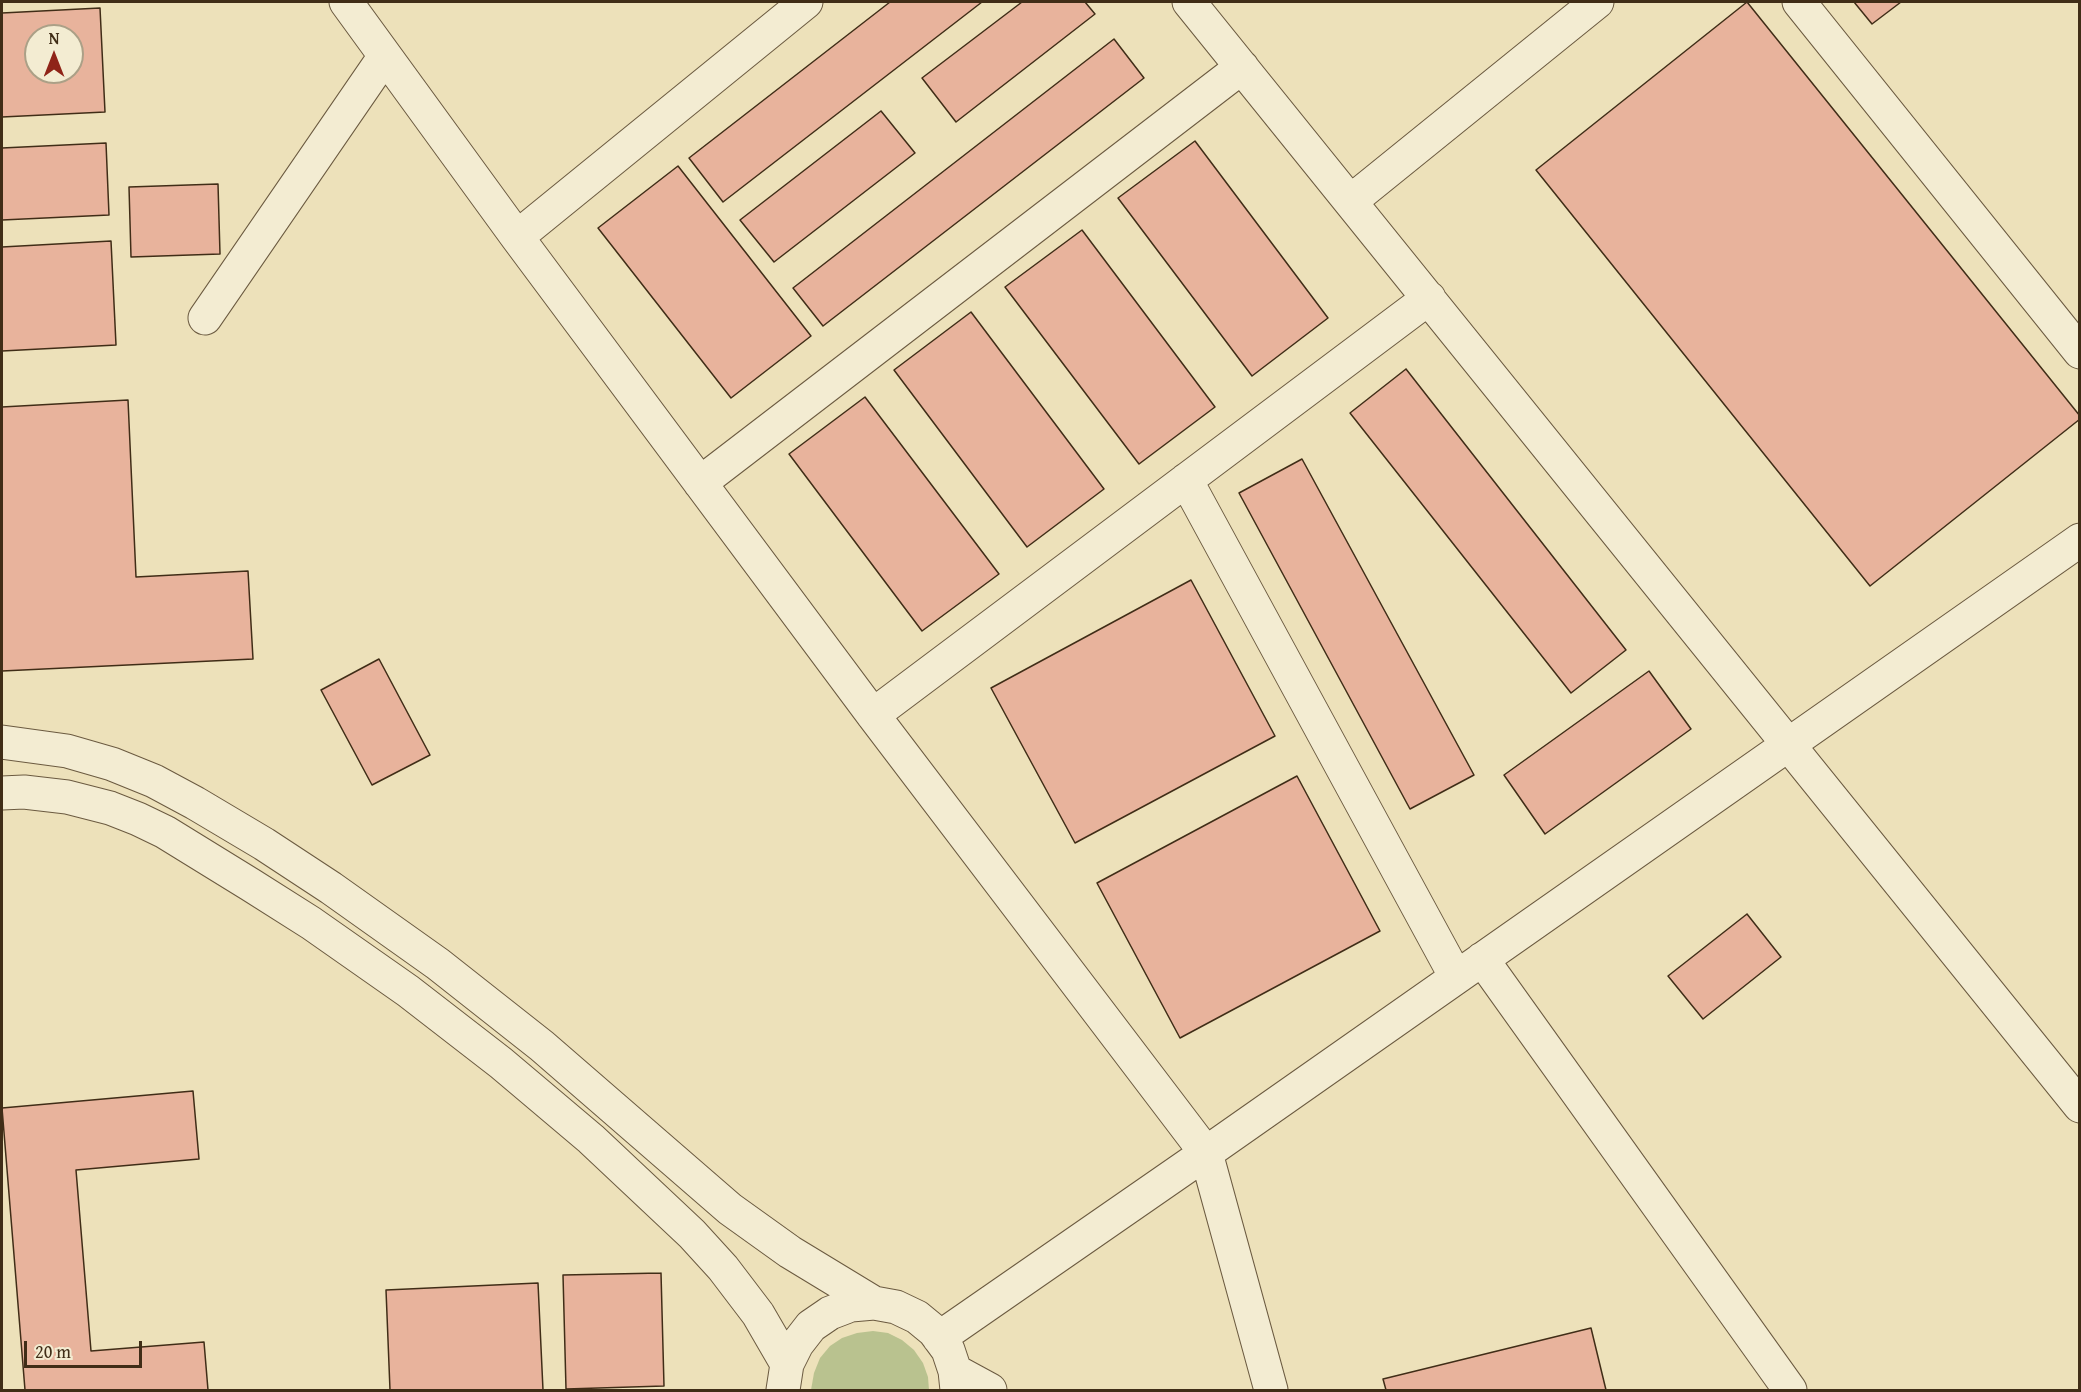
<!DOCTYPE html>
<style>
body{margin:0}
#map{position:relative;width:2081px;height:1392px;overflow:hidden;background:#ede1ba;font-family:"Gentium Book Plus",serif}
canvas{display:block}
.frame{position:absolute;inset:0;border:3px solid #402d17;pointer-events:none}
.north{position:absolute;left:24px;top:24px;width:60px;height:60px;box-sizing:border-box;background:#f3ecd2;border:2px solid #aba087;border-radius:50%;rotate:0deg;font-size:16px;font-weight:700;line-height:24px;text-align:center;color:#402d17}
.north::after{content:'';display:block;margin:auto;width:21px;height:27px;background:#8f2418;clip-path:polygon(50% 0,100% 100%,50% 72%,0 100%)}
.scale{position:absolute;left:24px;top:1341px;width:118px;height:27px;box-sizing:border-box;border:3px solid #402d17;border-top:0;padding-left:8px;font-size:18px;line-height:21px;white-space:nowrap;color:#402d17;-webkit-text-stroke:4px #f3ecd2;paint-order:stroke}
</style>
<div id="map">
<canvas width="2081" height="1392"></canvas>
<div class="frame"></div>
<div class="north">N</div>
<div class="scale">20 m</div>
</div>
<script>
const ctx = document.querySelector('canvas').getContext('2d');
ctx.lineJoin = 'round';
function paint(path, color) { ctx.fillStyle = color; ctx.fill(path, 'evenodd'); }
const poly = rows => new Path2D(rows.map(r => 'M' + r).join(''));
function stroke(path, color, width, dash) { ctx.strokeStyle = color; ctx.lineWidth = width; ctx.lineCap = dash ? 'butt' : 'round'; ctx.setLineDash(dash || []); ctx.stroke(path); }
const green = poly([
 [873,1331,888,1333,902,1340,914,1350,923,1363,928,1377,929,1390,811,1390,814,1373,820,1358,830,1346,842,1338,857,1333]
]);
const building = poly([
 [890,2,982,2,723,202,689,158,890,2],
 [1022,2,1085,2,1095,14,956,122,922,78,1022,2],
 [1747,2,2080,416,2080,419,1870,586,1536,170,1747,2],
 [1854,2,1901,2,1872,24,1854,2],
 [100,8,105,112,2,117,2,13,100,8],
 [36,36,72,36,72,72,36,72,36,36],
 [1114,39,1144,78,823,326,793,288,1114,39],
 [881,111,915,153,774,262,740,220,881,111],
 [1195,141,1328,318,1252,376,1118,198,1195,141],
 [106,143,109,215,2,220,2,148,106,143],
 [678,166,811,336,731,398,598,228,678,166],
 [218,184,220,254,131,257,129,187,218,184],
 [1082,230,1215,407,1139,464,1005,287,1082,230],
 [111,241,116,345,2,351,2,247,111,241],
 [971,312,1104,489,1027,547,894,370,971,312],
 [1406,369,1626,650,1571,693,1350,413,1406,369],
 [865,397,999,574,922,631,789,454,865,397],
 [128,400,136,577,248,571,253,659,2,671,2,407,128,400],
 [1302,459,1474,775,1410,809,1239,493,1302,459],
 [1191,580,1275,736,1075,843,991,688,1191,580],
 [379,659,430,755,372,785,321,690,379,659],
 [1649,671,1691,729,1545,834,1504,775,1649,671],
 [1297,776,1380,931,1180,1038,1097,883,1297,776],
 [1747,914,1781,957,1703,1019,1668,976,1747,914],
 [193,1091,199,1159,76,1170,91,1351,204,1342,208,1390,25,1390,2,1108,193,1091],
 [661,1273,664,1386,566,1389,563,1275,661,1273],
 [538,1283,543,1390,390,1390,386,1290,538,1283],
 [1591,1328,1606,1390,1386,1390,1383,1379,1591,1328]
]);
const minor = poly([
 [346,2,517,237,873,715,1206,1153,1271,1390],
 [1189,2,2080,1106],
 [1799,2,2080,352],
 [1351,201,1597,2],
 [517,237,806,2],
 [205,318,385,56],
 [1186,480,1456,977],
 [700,483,1242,67],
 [873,715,1429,298],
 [2,742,67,751,112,764,154,781,195,803,264,844,331,888,438,964,542,1046,730,1209,790,1252,874,1303],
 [2,793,24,792,67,797,110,808,138,819,165,832,251,885,311,923,408,991,501,1063,591,1139,692,1234,723,1268,758,1314,787,1364],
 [1482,959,1790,1390],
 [939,1338,1206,1153,2080,540],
 [955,1371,990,1390],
 [783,1390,787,1364,797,1344,811,1326,830,1313,851,1305,874,1303,896,1307,917,1317,934,1331,948,1350,955,1371,957,1390]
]);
paint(green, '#b9c28f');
paint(building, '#e8b39c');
stroke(building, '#402d17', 1.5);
stroke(minor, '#6b5a40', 35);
stroke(minor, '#f3ecd2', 33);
</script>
